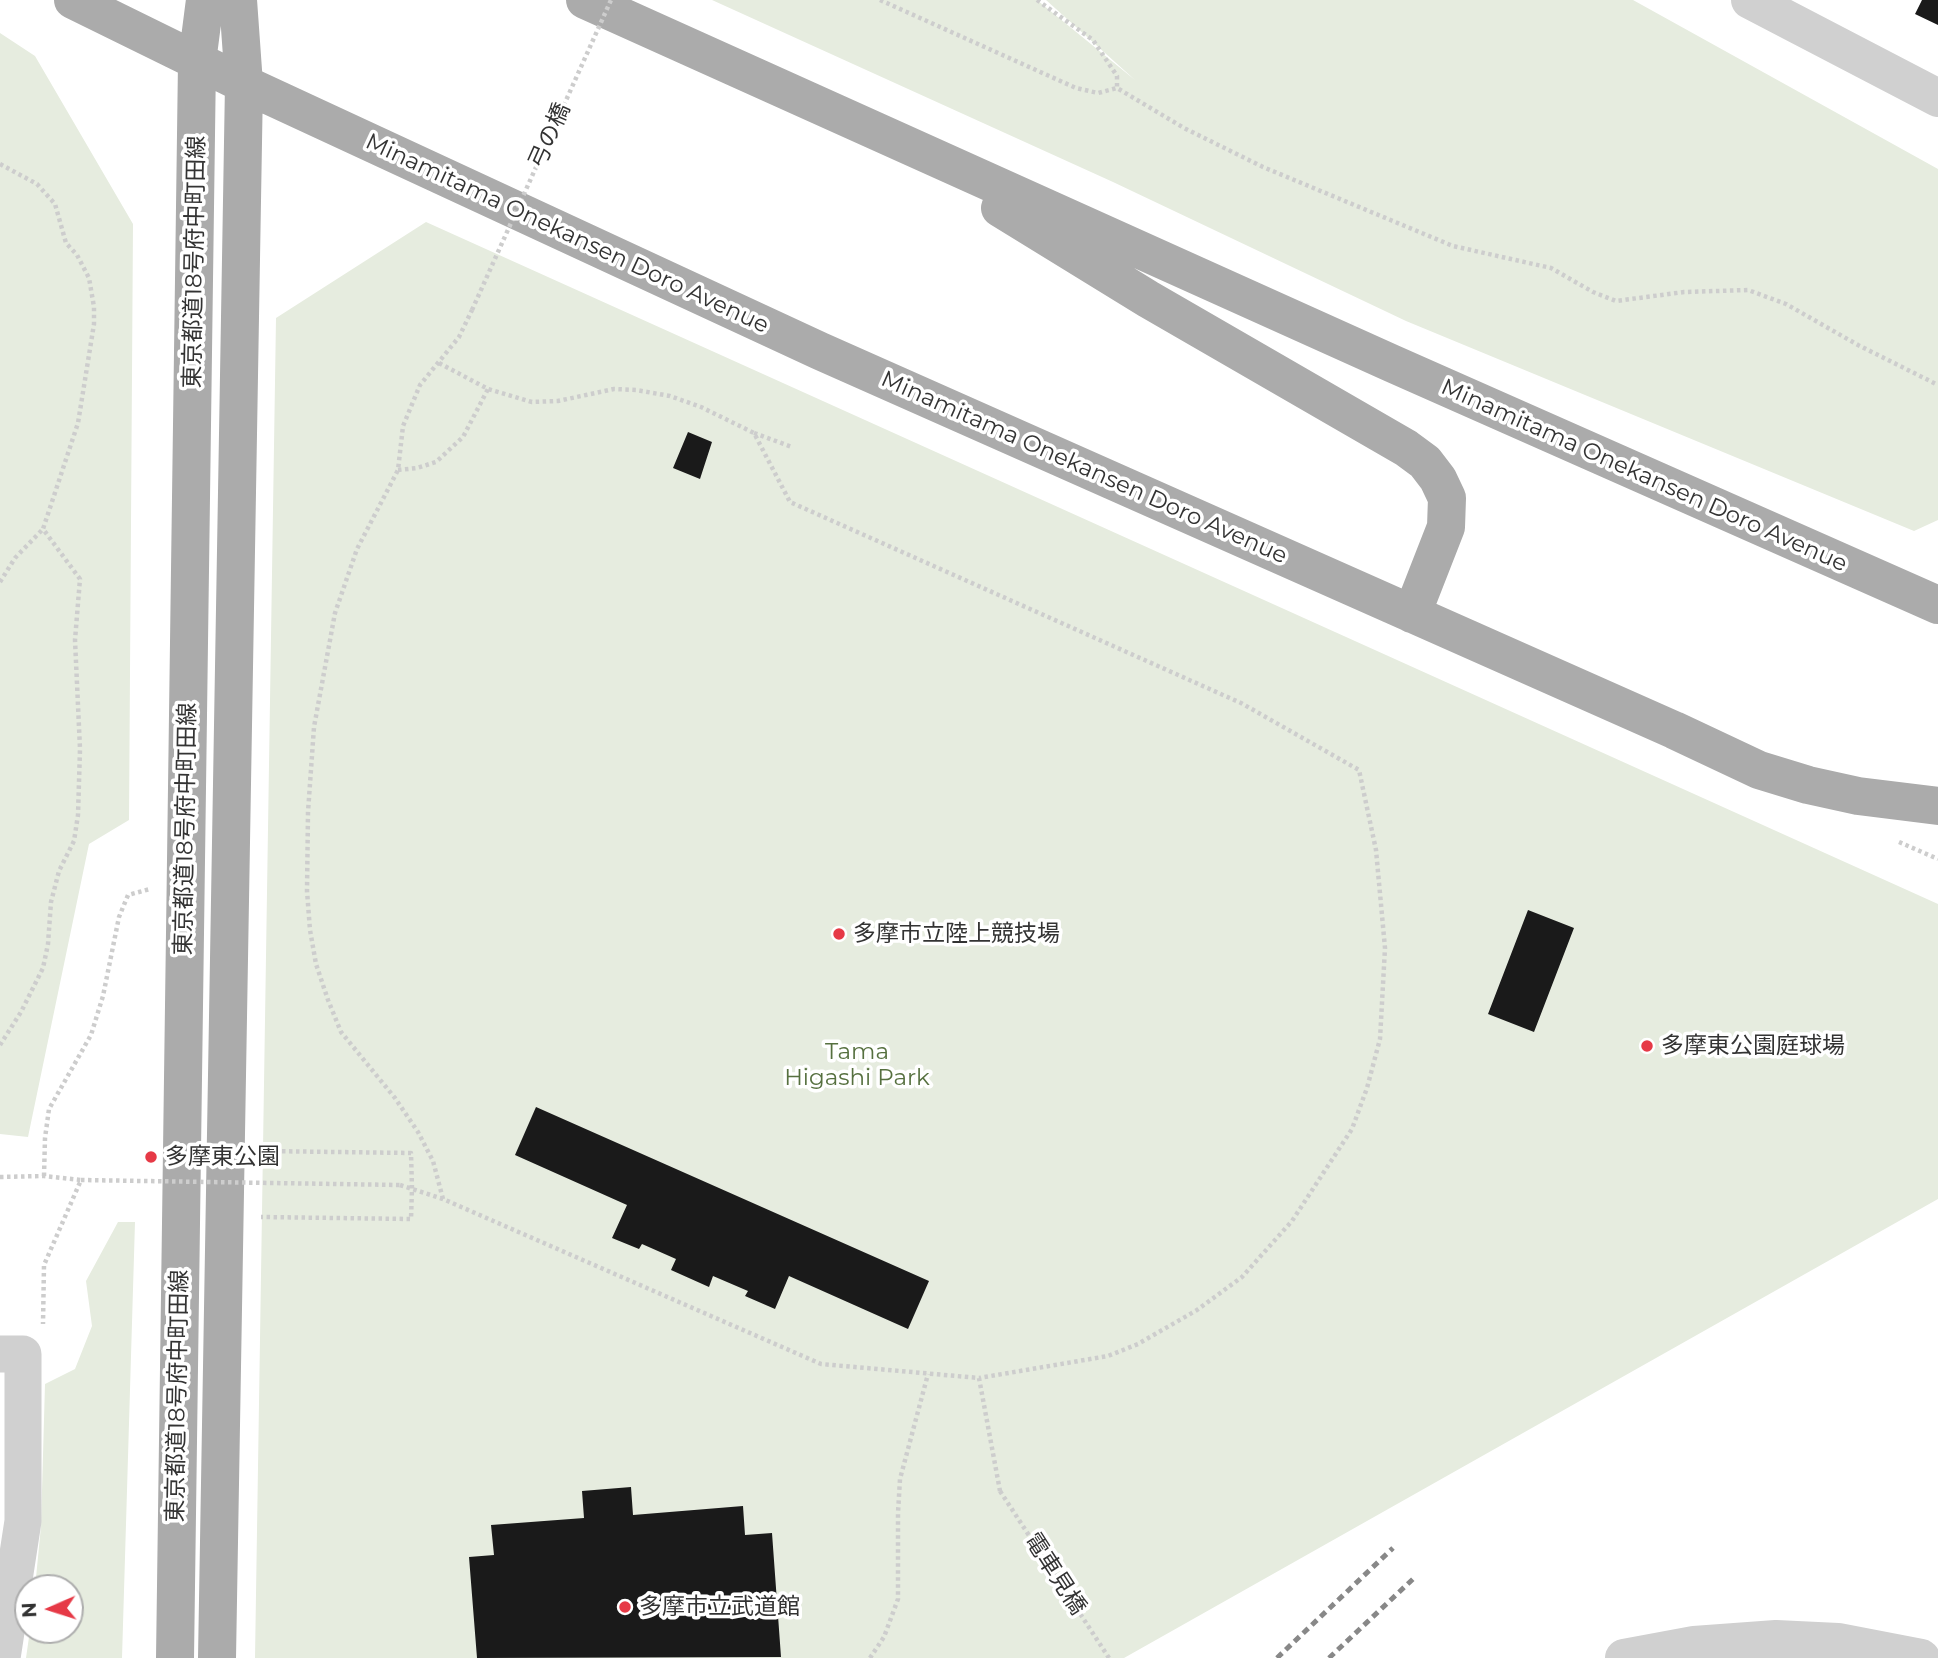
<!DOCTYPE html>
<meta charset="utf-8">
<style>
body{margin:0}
#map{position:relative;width:1938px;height:1658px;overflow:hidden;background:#fff;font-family:Montserrat,sans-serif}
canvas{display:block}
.north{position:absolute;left:14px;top:1574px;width:70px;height:70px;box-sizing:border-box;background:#fff;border:2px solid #adadad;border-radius:50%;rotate:267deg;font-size:19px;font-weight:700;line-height:28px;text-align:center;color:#333}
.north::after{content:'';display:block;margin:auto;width:24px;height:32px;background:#e63946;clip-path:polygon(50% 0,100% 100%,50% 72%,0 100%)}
</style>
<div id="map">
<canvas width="1938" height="1658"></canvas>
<div class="north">N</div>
</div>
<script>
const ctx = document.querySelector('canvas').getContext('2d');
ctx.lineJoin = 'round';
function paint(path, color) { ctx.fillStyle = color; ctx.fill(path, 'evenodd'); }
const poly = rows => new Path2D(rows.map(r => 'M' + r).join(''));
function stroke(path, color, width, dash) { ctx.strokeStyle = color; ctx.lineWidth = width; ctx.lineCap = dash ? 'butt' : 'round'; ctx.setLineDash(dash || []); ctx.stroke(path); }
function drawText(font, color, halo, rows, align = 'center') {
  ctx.font = font + ' Montserrat,"Noto Sans JP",sans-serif'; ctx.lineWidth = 7; ctx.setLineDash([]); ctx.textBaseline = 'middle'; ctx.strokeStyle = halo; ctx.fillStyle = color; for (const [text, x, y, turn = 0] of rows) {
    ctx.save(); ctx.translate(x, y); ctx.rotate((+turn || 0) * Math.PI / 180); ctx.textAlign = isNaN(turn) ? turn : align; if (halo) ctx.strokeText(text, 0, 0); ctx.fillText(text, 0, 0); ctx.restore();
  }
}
const green = poly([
 [712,0,1037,0,1135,80,1046,0,1633,0,1938,169,1938,520,1914,531,1406,321,1113,182],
 [0,33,35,56,133,224,129,820,89,844,28,1137,0,1134],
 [426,222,1938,904,1938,1199,1124,1658,255,1658,276,318],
 [118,1222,135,1222,122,1658,26,1658,30,1630,70,1630,70,1588,35,1588,41,1526,45,1384,75,1369,92,1326,86,1281]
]);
const building = poly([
 [1922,0,1938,0,1938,25,1915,14],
 [688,432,712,442,700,479,673,468],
 [1528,910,1574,928,1534,1032,1488,1014],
 [536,1107,929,1281,908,1329,789,1276,775,1309,745,1296,748,1291,713,1276,709,1287,671,1270,676,1259,642,1244,639,1249,612,1238,627,1205,515,1155],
 [631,1487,633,1515,743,1506,745,1535,772,1533,781,1657,477,1658,469,1557,494,1555,491,1525,584,1518,582,1491]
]);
const path = poly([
 [880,0,1076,88,1098,93,1117,88,1184,128,1263,167,1453,246,1551,268,1593,292,1616,301,1684,292,1748,290,1786,304,1858,345,1938,385],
 [1037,0,1093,40,1117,76,1117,88],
 [0,164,37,184,55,204,66,243,77,255,89,278,94,307,94,324,78,423,43,529,80,579,75,640,80,749,78,815,74,841,59,871,51,902,48,944,43,968,21,1012,0,1045],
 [439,363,488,389,532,402,558,401,614,389,636,390,670,396,701,407,754,433,790,502,1241,703,1359,770,1376,850,1385,948,1380,1039,1367,1088,1352,1129,1292,1221,1242,1277,1197,1310,1138,1344,1108,1356,979,1378],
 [754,433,792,447],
 [398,470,417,468,436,462,463,437,488,389],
 [0,582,15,558,43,529],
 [1899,842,1938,859],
 [261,1151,411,1153,412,1189,411,1219,261,1217],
 [44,1176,45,1138,49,1109,91,1035,103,996,119,917,128,895,150,889],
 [0,1177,44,1176,81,1180,44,1265,43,1324],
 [400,1185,443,1199,821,1364,979,1378,1000,1491],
 [443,1199,433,1161,418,1132,395,1098,341,1032,328,1000,316,964,310,930,307,891,308,812,314,727,335,613,357,549,398,470,403,426,420,385,459,337,472,310],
 [870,1658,884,1637,898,1599,898,1513,900,1479,928,1374]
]);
const minor = poly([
 [0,1354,23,1354,23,1521,2,1658]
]);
const tertiary = poly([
 [1750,0,1938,98],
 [1624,1658,1694,1645,1776,1639,1838,1642,1921,1658]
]);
const primary = poly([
 [73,0,244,84,820,351,1674,730,1759,770,1808,785,1858,796,1938,806],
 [585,0,1391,363,1938,605],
 [1000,208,1148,299,1406,448,1425,462,1438,479,1447,498,1446,527,1412,614],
 [175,1658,197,62,205,0],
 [217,1658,244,84,238,0]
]);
const rail = poly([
 [1277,1658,1393,1548],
 [1329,1658,1413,1579]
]);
const pathBridge = poly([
 [472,310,611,0],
 [81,1180,400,1185],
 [1000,1491,1109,1658]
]);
const markers = [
 [839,934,7,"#e63946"],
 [1647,1046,7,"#e63946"],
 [151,1157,7,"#e63946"],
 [625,1607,7,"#e63946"]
];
const streetNames = [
 ["弓の橋",550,136,-66],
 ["Minamitama Onekansen Doro Avenue",567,234,25],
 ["東京都道18号府中町田線",195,262,-89],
 ["Minamitama Onekansen Doro Avenue",1084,468,24],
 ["Minamitama Onekansen Doro Avenue",1644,476,24],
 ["東京都道18号府中町田線",186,829,-89],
 ["東京都道18号府中町田線",178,1396,-89],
 ["電車見橋",1055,1574,57]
];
const poiNames = [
 ["多摩市立陸上競技場",853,934],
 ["多摩東公園庭球場",1661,1046],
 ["多摩東公園",165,1157],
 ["多摩市立武道館",639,1607]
];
const parkNames = [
 ["Tama",857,1052],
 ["Higashi Park",857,1078]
];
paint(green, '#e6ecdf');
paint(building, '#1a1a1a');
stroke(path, '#cdcdcd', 4.5, [3.5, 3.5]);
stroke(minor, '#d0d0d0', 37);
stroke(tertiary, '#d0d0d0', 38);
stroke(primary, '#ababab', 38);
stroke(rail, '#888', 5, [7, 5]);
stroke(pathBridge, '#cdcdcd', 4.5, [3.5, 3.5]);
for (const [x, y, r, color] of markers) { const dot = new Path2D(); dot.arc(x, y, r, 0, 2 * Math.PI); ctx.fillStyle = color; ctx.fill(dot); stroke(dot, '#fff', 2.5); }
drawText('23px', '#333', '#fff', streetNames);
drawText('23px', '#333', '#fff', poiNames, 'left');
drawText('23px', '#56703f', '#fff', parkNames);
</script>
